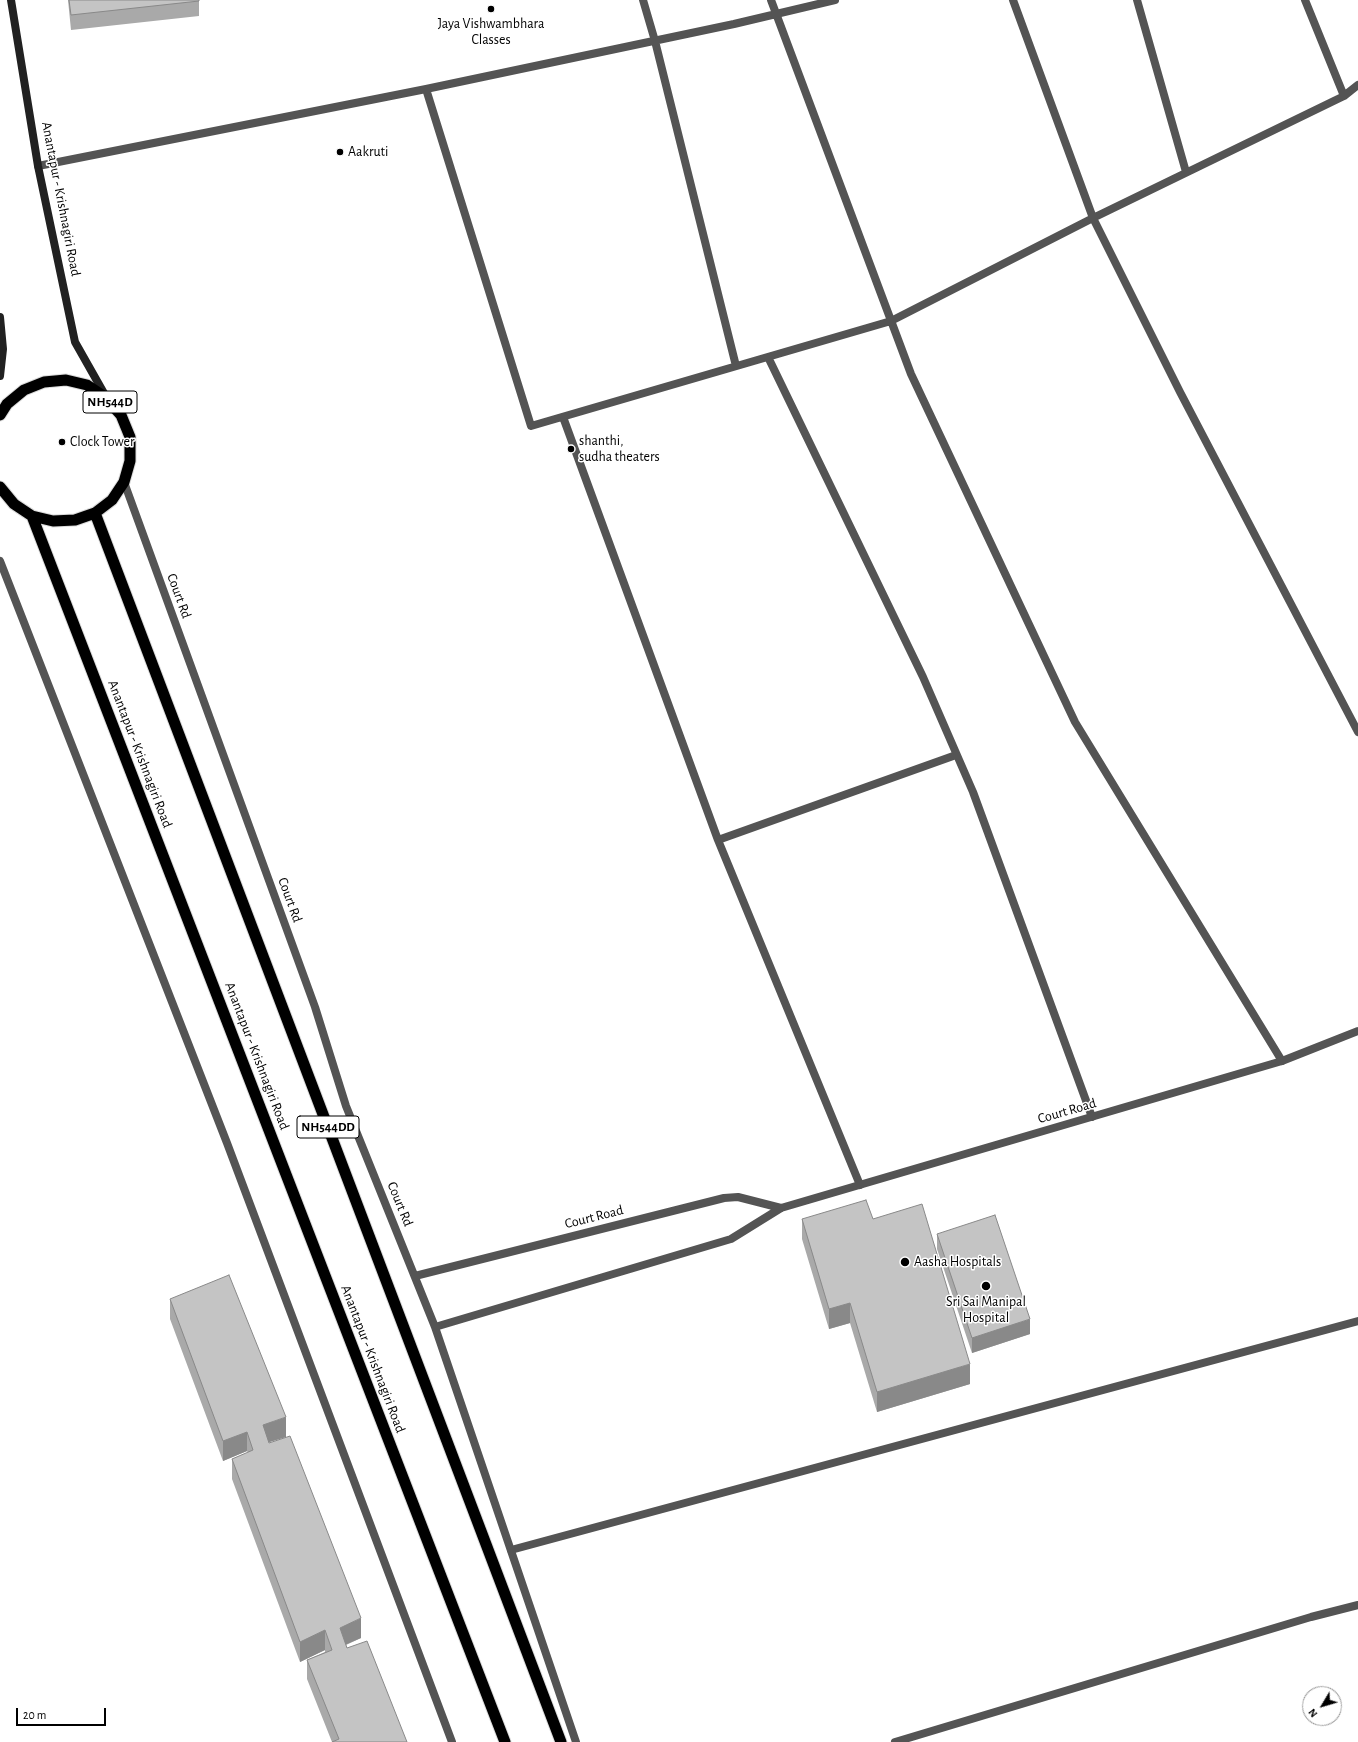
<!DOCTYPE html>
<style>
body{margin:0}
#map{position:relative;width:1358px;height:1742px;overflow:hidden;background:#fff;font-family:"Alegreya Sans",sans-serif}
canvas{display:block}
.north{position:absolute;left:1302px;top:1686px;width:40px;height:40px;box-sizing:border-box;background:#fff;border:1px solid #999;border-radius:50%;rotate:232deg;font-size:11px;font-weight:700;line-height:16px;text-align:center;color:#000}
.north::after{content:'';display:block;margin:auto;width:14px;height:18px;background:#000;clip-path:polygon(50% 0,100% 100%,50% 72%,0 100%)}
.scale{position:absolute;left:16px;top:1708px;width:90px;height:18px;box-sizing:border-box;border:2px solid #000;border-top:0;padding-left:5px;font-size:12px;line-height:14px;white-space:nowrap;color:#000;-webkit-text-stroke:3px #fff;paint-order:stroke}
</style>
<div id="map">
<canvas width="1358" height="1742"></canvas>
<div class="north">N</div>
<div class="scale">20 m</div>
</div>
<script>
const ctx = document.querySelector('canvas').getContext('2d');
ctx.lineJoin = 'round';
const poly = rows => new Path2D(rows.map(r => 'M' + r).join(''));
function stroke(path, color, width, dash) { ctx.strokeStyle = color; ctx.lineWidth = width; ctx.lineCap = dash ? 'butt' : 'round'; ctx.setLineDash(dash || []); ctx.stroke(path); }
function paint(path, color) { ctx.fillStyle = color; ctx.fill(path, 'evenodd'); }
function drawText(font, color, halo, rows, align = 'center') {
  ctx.font = font + ' "Alegreya Sans",sans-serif'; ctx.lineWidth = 3; ctx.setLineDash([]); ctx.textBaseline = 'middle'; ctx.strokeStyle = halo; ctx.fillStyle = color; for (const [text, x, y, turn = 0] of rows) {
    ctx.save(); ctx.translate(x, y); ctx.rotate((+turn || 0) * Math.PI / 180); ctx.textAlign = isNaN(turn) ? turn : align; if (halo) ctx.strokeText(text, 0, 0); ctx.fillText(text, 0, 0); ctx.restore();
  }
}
const minor = poly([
 [643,0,655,41,736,366],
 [771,0,911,374,1075,722,1282,1061],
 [1013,0,1093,218,1180,392,1358,732],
 [1137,0,1186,172],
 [1305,0,1344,96],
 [426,89,531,426,891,321,1093,218,1344,96,1358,85],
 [38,166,426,89,734,24,835,0],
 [768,357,923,677,973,792,1092,1117],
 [563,417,718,840,860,1185],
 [718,840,956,755],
 [511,1550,1358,1321],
 [895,1742,1311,1617,1358,1605]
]);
const tertiary = poly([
 [124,482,315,1007,346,1106,435,1327,576,1742],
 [0,561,227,1143,452,1742],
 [415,1276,724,1198,738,1197,781,1208],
 [435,1327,731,1239,781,1208,1282,1061,1358,1031]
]);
const secondary = poly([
 [11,0,38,166,75,342,105,395],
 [0,317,3,349,0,376]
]);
const trunk = poly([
 [0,415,7,404,24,390,44,382,66,380,87,385,105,397,121,415,130,437,130,461,124,482,112,500,95,513,75,520,53,521,32,516,14,504,0,487],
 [95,513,561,1742],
 [32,516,505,1742]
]);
const wall = poly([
 [68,0,199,0,199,16,71,30],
 [802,1219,873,1219,970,1384,877,1412,850,1323,829,1329,802,1239],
 [937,1234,1030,1334,972,1353,937,1249],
 [170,1299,286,1437,269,1442,361,1638,346,1645,347,1648,407,1742,332,1742,307,1679,307,1660,325,1652,325,1650,300,1662,232,1479,232,1459,248,1453,247,1451,223,1461,170,1319]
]);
const shadedWall = poly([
 [850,1303,850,1323,829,1329,829,1309],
 [1030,1319,1030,1334,972,1353,972,1338],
 [970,1364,970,1384,877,1412,877,1392],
 [286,1417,286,1437,263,1444,263,1425],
 [247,1432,247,1451,223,1461,223,1441],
 [361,1618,361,1638,340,1647,340,1628],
 [325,1630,325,1650,300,1662,300,1642]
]);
const building = poly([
 [69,0,199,0,199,1,71,15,69,0],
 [866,1200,873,1219,922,1204,970,1364,877,1392,850,1303,829,1309,802,1219,866,1200],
 [995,1215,1030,1319,972,1338,937,1234,995,1215],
 [229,1275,286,1417,263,1425,269,1443,290,1436,361,1618,340,1628,347,1648,367,1641,407,1742,332,1742,339,1739,307,1660,332,1650,325,1630,300,1642,232,1459,253,1450,247,1432,223,1441,170,1299,229,1275]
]);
const markers = [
 [491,9,4,"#000"],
 [340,152,4,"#000"],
 [62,442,4,"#000"],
 [571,449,4,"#000"],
 [905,1262,5,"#000"],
 [986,1286,5,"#000"]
];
const shields = [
 [110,402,54],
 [328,1127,62]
];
const shieldNames = [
 ["NH544D",110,402],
 ["NH544DD",328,1127]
];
const poiNames = [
 ["Jaya Vishwambhara",491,24,"center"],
 ["Classes",491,40,"center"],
 ["Aakruti",348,152],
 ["shanthi,",579,441],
 ["sudha theaters",579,457],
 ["Clock Tower",70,442],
 ["Aasha Hospitals",914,1262],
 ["Sri Sai Manipal",986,1302,"center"],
 ["Hospital",986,1318,"center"]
];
const streetNames = [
 ["Anantapur - Krishnagiri Road",61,199,79],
 ["Court Rd",179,596,70],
 ["Anantapur - Krishnagiri Road",140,754,69],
 ["Court Rd",290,900,70],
 ["Anantapur - Krishnagiri Road",257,1056,69],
 ["Court Road",1067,1111,-16],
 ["Court Rd",400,1204,68],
 ["Court Road",594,1217,-14],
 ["Anantapur - Krishnagiri Road",373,1359,69]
];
stroke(trunk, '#dbdbdb', 13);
stroke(minor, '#545454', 8);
stroke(tertiary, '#545454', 8);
stroke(secondary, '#212121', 8);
stroke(trunk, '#000', 11);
paint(wall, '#a9a9a9');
paint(shadedWall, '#898989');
paint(building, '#c4c4c4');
stroke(building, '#898989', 1);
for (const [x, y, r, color] of markers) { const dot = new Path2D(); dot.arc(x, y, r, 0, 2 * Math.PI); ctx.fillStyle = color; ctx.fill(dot); stroke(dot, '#fff', 1.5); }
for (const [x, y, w] of shields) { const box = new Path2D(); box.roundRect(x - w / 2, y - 11, w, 22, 3); ctx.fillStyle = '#fff'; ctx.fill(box); stroke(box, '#000', 1); }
drawText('bold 13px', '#000', null, shieldNames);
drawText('14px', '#000', '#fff', poiNames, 'left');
drawText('14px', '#000', '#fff', streetNames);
</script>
